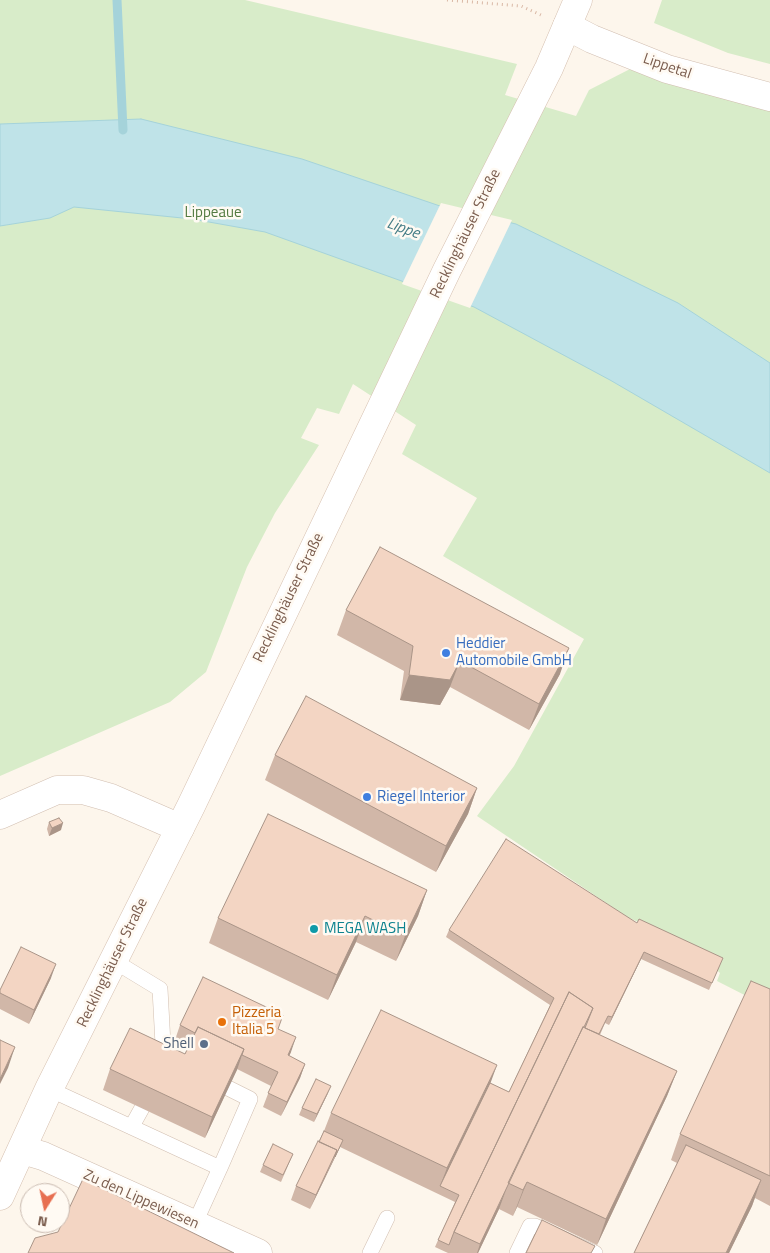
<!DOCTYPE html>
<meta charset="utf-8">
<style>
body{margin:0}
#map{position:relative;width:770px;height:1253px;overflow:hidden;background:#fdf6ec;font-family:"Titillium Web",sans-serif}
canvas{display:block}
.north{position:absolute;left:20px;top:1183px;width:50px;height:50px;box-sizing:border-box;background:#fffaf3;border:1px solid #cabbb1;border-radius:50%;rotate:190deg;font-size:14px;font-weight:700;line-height:20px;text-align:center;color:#7a5c4d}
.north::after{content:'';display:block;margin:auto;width:18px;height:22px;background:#e76f51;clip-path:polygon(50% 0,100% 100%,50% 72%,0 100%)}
</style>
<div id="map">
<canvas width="770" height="1253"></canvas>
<div class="north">N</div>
</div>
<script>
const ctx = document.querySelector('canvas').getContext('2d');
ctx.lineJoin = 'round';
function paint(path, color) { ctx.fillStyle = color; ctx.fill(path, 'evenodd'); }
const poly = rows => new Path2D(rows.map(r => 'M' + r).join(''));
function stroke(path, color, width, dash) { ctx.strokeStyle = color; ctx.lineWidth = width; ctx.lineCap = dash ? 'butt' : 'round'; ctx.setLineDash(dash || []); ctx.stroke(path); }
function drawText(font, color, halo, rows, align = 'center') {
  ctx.font = font + ' "Titillium Web",sans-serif'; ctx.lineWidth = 5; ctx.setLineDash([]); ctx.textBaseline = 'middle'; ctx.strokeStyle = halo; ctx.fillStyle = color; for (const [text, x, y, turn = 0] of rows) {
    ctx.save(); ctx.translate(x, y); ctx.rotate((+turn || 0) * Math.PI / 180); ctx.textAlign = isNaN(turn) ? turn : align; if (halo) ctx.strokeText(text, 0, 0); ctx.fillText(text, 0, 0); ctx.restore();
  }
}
const green = poly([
 [0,0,245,0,517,64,505,95,576,116,589,90,632,68,770,108,770,1008,717,981,720,973,692,946,627,917,477,816,514,766,584,639,443,556,477,498,402,454,416,425,353,384,339,414,317,408,301,438,319,445,275,513,247,567,206,672,170,702,0,776],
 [662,0,770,0,770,64,728,53,654,23]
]);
const water = poly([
 [141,119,302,159,440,206,516,224,678,303,770,363,770,473,610,380,474,307,265,232,192,219,74,207,50,218,0,226,0,124,141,119]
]);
const pier = poly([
 [441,203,512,220,470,308,402,284]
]);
const stream = poly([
 [117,0,123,130]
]);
const path = poly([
 [447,0,521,6,541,15]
]);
const lane = poly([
 [114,961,160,989,164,1063],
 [49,1089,220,1168,195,1223],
 [132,1126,142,1108],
 [220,1168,250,1099,228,1088],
 [370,1253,387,1218],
 [517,1253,530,1226,535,1226,595,1253]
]);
const street = poly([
 [567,26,592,39,667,69,770,97],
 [0,815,57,790,83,790,111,798,180,828],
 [23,1150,43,1156,258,1253]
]);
const secondary = poly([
 [0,1196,49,1089,191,806,447,270,549,68,578,0]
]);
const wall = poly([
 [346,610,560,674,529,730,450,687,440,705,400,700,404,671,337,635],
 [275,755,477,788,468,814,436,872,265,780],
 [49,822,61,830,49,836,47,829],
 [427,890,418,916,396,961,356,942,328,1000,209,943,218,918],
 [637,923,720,965,709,990,641,959,609,1025,605,1023,600,1035,677,1071,667,1096,597,1245,517,1207,513,1216,499,1209,478,1253,448,1253,435,1247,455,1202,340,1147,310,1209,291,1200,296,1186,324,1131,331,1113,490,1083,509,1092,550,1005,446,937,449,930],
 [51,978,29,1024,0,1009,0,990],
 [770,989,770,1206,755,1198,752,1206,729,1253,634,1253,677,1163,671,1160,680,1134],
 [180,1025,278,1029,291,1052,289,1056,305,1064,300,1078,281,1116,263,1107,271,1086,237,1069,205,1138,103,1090,110,1069,185,1054,189,1046,175,1040],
 [328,1093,314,1122,299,1115,302,1108],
 [293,1154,281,1182,260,1172,263,1165]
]);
const shadedWall = poly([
 [569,648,560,674,529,730,539,704],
 [460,661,450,687,440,705,400,700,409,675],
 [477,788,468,814,436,872,446,846],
 [63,823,61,830,49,836,52,828],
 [427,890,418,916,396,961,405,936],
 [365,916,356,942,328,1000,337,975],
 [644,952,641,959,609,1025,612,1017],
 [56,964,51,978,29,1024,34,1010],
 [296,1037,291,1052,283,1069,288,1055],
 [15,1047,8,1068,0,1084,0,1079],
 [244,1049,237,1070,205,1138,212,1117],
 [305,1064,300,1078,281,1116,287,1102],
 [497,1065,488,1090,440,1186,447,1168],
 [677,1071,667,1096,597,1245,606,1219],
 [331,1086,328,1093,314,1122,317,1114],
 [343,1140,340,1147,310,1209,316,1195],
 [761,1180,752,1206,729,1253,726,1253],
 [527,1182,517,1207,513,1216,523,1190],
 [506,1190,499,1209,478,1253,477,1253,480,1244]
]);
const building = poly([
 [380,547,569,648,539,704,460,661,450,680,409,675,413,646,346,610,380,547],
 [306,696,477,788,446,846,275,755,306,696],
 [268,814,427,890,405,936,365,916,337,975,218,918,268,814],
 [59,818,63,823,52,828,49,822,59,818],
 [506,839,637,923,639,919,723,958,712,983,644,952,612,1017,608,1016,599,1034,585,1028,593,1008,569,992,454,1232,449,1245,438,1240,459,1195,440,1186,490,1083,509,1092,554,998,449,930,506,839],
 [21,947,56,964,34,1010,0,993,0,990,21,947],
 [203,977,283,1015,278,1029,296,1037,288,1055,305,1064,287,1102,268,1093,278,1072,242,1055,244,1049,198,1027,195,1033,180,1025,203,977],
 [751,981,770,989,770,1176,680,1134,751,981],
 [569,992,593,1008,584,1027,583,1027,480,1244,454,1232,569,992],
 [381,1010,497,1065,447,1168,331,1113,381,1010],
 [198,1027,244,1049,212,1117,110,1069,130,1028,185,1054,198,1027],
 [583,1027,677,1071,606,1219,527,1182,523,1190,508,1183,583,1027],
 [0,1040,15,1047,0,1079,0,1040],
 [316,1079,331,1086,317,1114,302,1108,316,1079],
 [324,1131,343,1140,335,1157,337,1150,319,1142,324,1131],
 [318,1141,337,1150,316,1195,296,1186,318,1141],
 [273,1144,293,1154,283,1175,263,1165,273,1144],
 [686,1145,761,1180,726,1253,634,1253,686,1145],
 [83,1179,234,1253,28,1253,35,1238,58,1232,83,1179],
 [542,1220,595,1246,591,1253,526,1253,542,1220]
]);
const markers = [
 [446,653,5,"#3f7fe0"],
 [367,797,5,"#3f7fe0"],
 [314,929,5,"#0f9aa8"],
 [222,1022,5,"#e8710a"],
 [204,1044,5,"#5c6f8a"]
];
const streetNames = [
 ["Lippetal",667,67,19],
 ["Recklinghäuser Straße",466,234,-64],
 ["Recklinghäuser Straße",289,598,-64],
 ["Recklinghäuser Straße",113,963,-64],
 ["Zu den Lippewiesen",141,1200,24]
];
const parkNames = [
 ["Lippeaue",213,213]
];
const shopNames = [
 ["Heddier",456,644],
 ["Automobile GmbH",456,661],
 ["Riegel Interior",377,797]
];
const cultureNames = [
 ["MEGA WASH",324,929]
];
const foodNames = [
 ["Pizzeria",232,1013],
 ["Italia 5",232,1030]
];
const serviceNames = [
 ["Shell",194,1044]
];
const waterNames = [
 ["Lippe",403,229,20]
];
paint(green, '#d8ecc9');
paint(water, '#bfe3e8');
stroke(water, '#a5d3da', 1);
paint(pier, '#fdf6ec');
stroke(stream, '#a5d3da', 9);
stroke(lane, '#d1beb0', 16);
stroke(street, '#d1beb0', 29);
stroke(secondary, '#d6c0b0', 29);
stroke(path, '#d9b8a5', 3, [1, 4]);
stroke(lane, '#fff', 15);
stroke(street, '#fff', 28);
stroke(secondary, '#fff', 28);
paint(wall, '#d1b7a8');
paint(shadedWall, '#aa9588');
paint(building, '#f3d5c3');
stroke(building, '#aa9588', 1);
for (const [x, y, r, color] of markers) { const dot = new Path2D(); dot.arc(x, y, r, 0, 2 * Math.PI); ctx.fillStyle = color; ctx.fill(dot); stroke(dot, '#fffaf3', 2); }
drawText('15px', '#7a5c4d', '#fffaf3', streetNames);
drawText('15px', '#537a41', '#fffaf3', parkNames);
drawText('15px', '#366cbe', '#fffaf3', shopNames, 'left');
drawText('15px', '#0d838f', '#fffaf3', cultureNames, 'left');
drawText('15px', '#c56008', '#fffaf3', foodNames, 'left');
drawText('15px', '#4e5e75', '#fffaf3', serviceNames, 'right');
drawText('italic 16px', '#437c86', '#fffaf3', waterNames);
</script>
